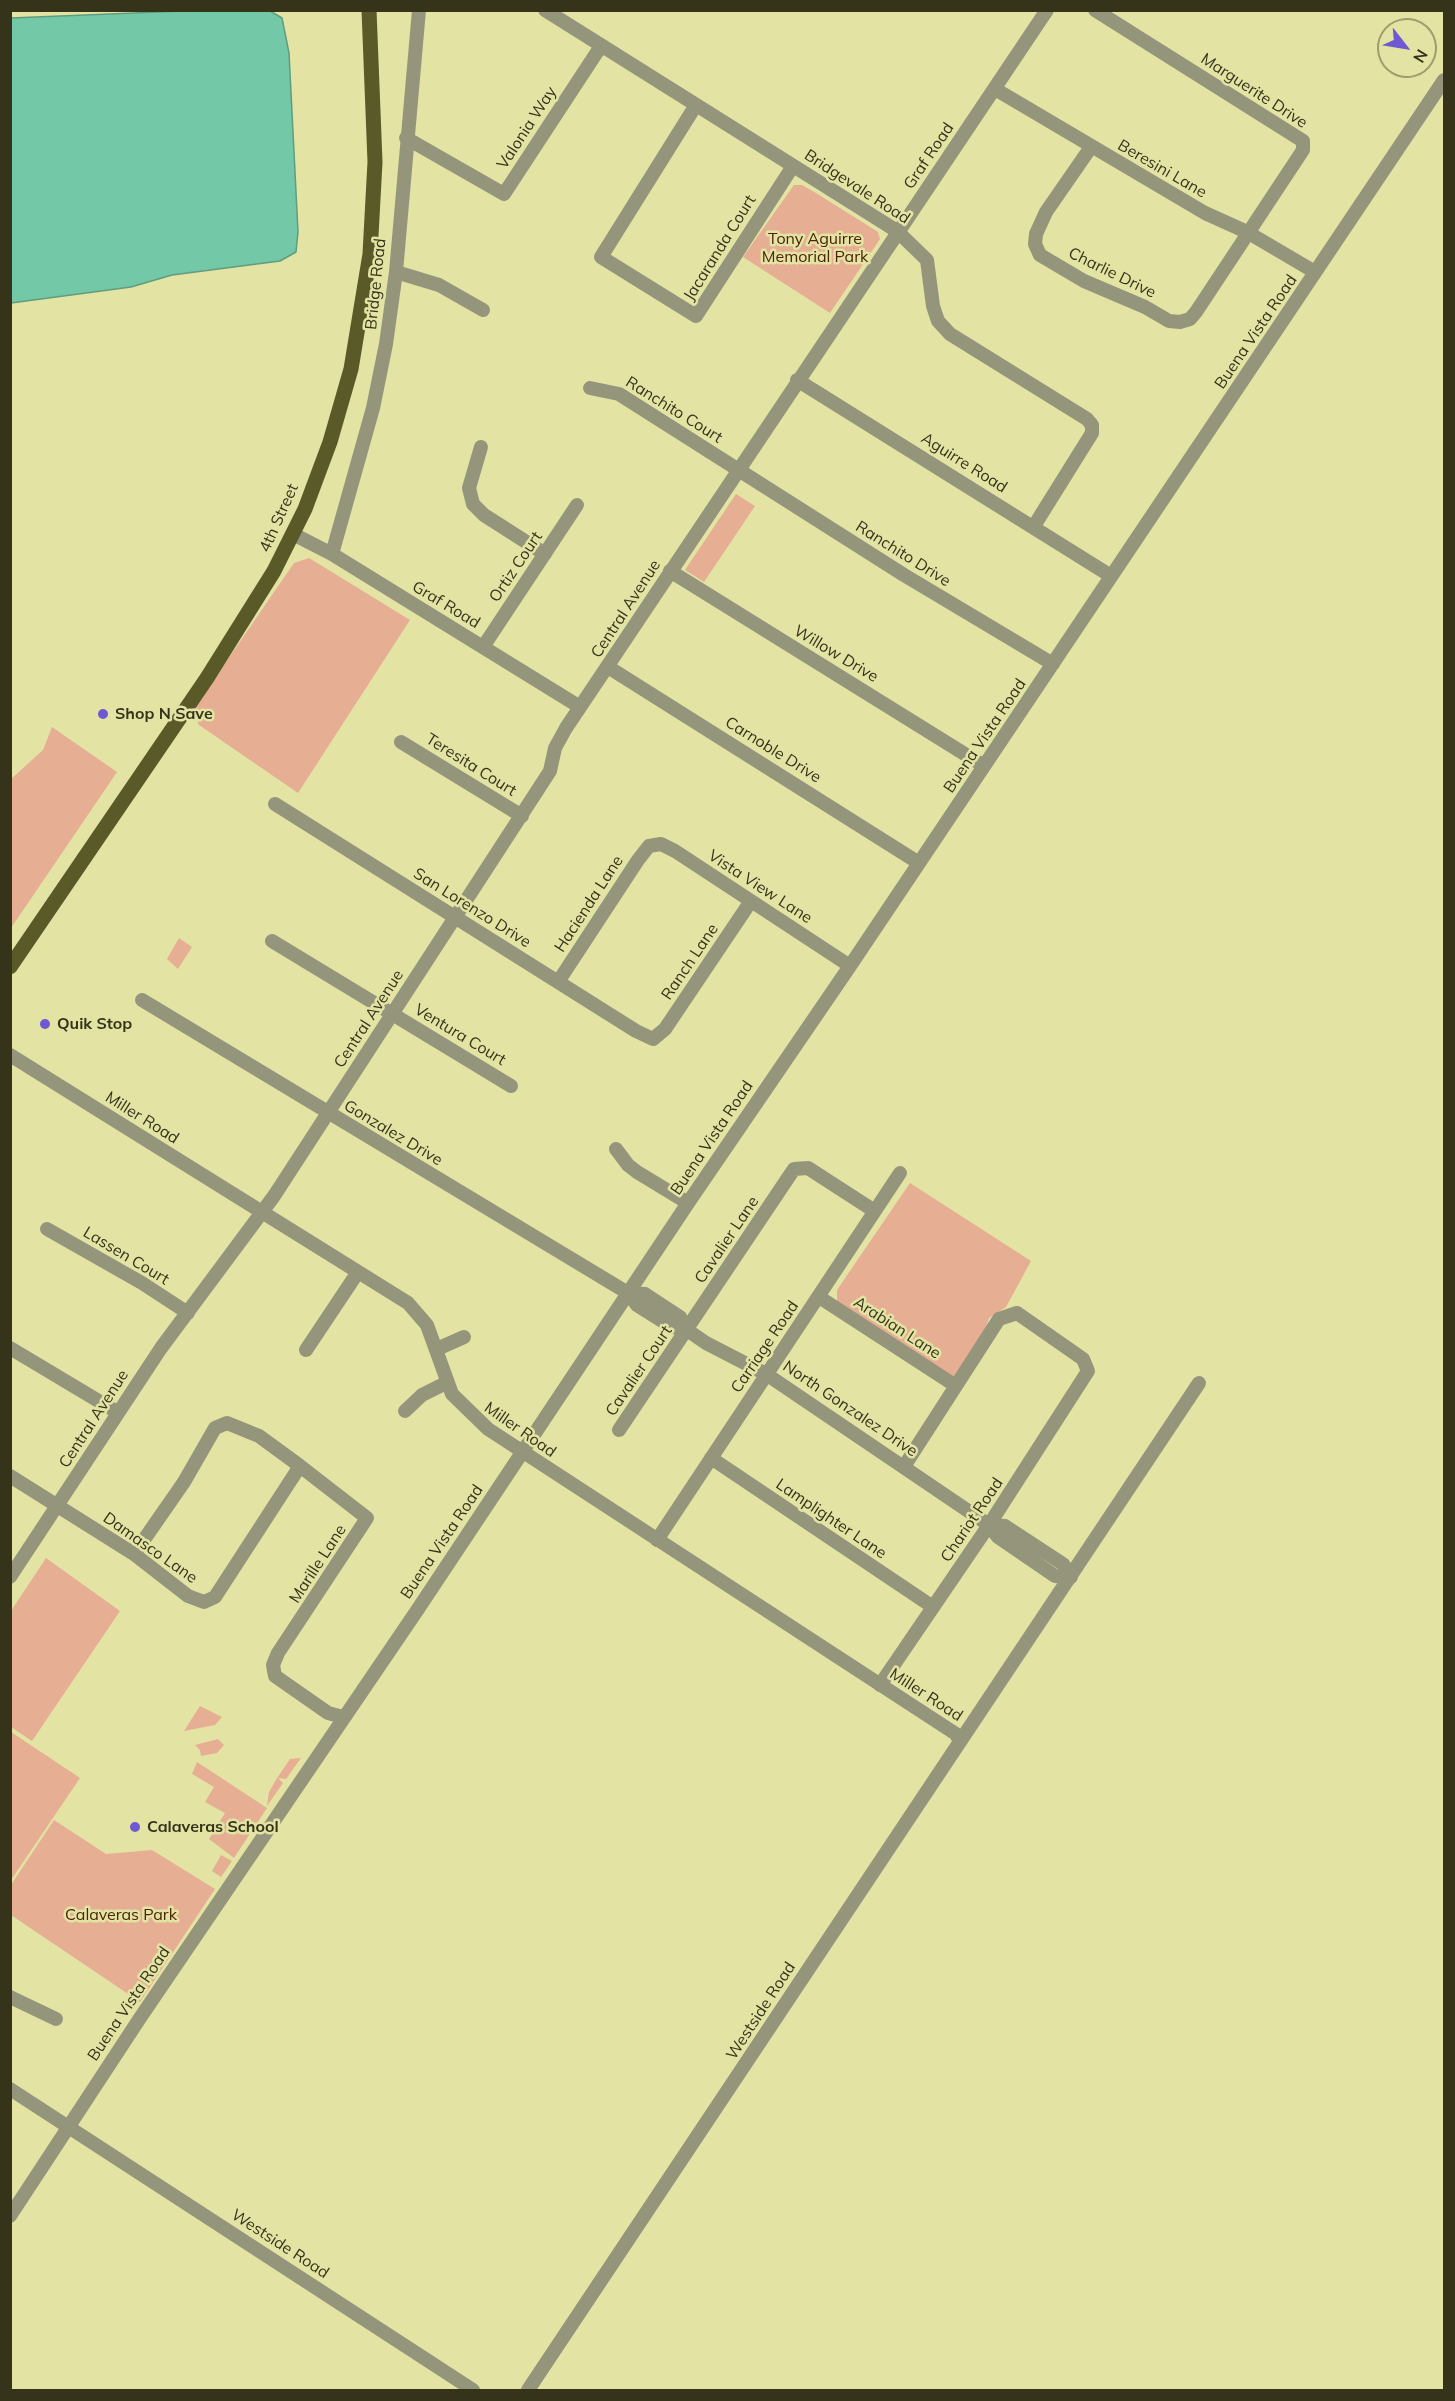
<!DOCTYPE html>
<style>
body{margin:0}
#map{position:relative;width:1455px;height:2401px;overflow:hidden;background:#e3e3a4;font-family:Mulish,sans-serif}
canvas{display:block}
.frame{position:absolute;inset:0;border:12px solid #35341b;pointer-events:none}
.north{position:absolute;left:1377px;top:18px;width:60px;height:60px;box-sizing:border-box;background:#e3e3a4;border:2px solid #9d9d6d;border-radius:50%;rotate:121deg;font-size:16px;font-weight:700;line-height:24px;text-align:center;color:#35341b}
.north::after{content:'';display:block;margin:auto;width:21px;height:27px;background:#6f58d2;clip-path:polygon(50% 0,100% 100%,50% 72%,0 100%)}
</style>
<div id="map">
<canvas width="1455" height="2401"></canvas>
<div class="frame"></div>
<div class="north">N</div>
</div>
<script>
const ctx = document.querySelector('canvas').getContext('2d');
ctx.lineJoin = 'round';
function paint(path, color) { ctx.fillStyle = color; ctx.fill(path, 'evenodd'); }
const poly = rows => new Path2D(rows.map(r => 'M' + r).join(''));
function stroke(path, color, width, dash) { ctx.strokeStyle = color; ctx.lineWidth = width; ctx.lineCap = dash ? 'butt' : 'round'; ctx.setLineDash(dash || []); ctx.stroke(path); }
function drawText(font, color, halo, rows, align = 'center') {
  ctx.font = font + ' Mulish,sans-serif'; ctx.lineWidth = 5; ctx.setLineDash([]); ctx.textBaseline = 'middle'; ctx.strokeStyle = halo; ctx.fillStyle = color; for (const [text, x, y, turn = 0] of rows) {
    ctx.save(); ctx.translate(x, y); ctx.rotate((+turn || 0) * Math.PI / 180); ctx.textAlign = isNaN(turn) ? turn : align; if (halo) ctx.strokeText(text, 0, 0); ctx.fillText(text, 0, 0); ctx.restore();
  }
}
const green = poly([
 [794,185,802,185,816,193,878,232,880,239,830,313,743,257],
 [736,494,755,506,704,582,685,570],
 [309,558,410,620,298,793,199,725,193,710,294,563],
 [52,727,117,772,11,928,11,779,43,750],
 [179,938,192,947,178,969,167,959],
 [910,1183,1031,1261,1006,1307,989,1318,982,1340,956,1381,837,1303,837,1290],
 [46,1558,120,1611,32,1741,11,1727,11,1611],
 [200,1706,222,1717,215,1725,184,1731],
 [11,1732,80,1778,11,1880],
 [218,1739,224,1745,217,1753,201,1756,200,1750,195,1745],
 [301,1758,286,1779,278,1778,283,1783,267,1806,269,1792,277,1778,290,1759],
 [197,1762,267,1808,234,1858,209,1839,225,1813,205,1802,214,1787,192,1774],
 [54,1820,106,1854,152,1850,215,1889,140,2002,11,1915,11,1885],
 [221,1855,232,1861,221,1877,212,1871]
]);
const water = poly([
 [208,10,270,11,282,18,289,53,298,232,296,252,280,261,172,275,131,287,11,303,11,18,208,10]
]);
const minor = poly([
 [545,10,897,231,927,260,933,306,938,321,950,334,1087,419,1092,425,1092,433,1034,526],
 [995,89,1205,213,1247,232,1315,272],
 [696,105,601,257,696,316,793,166],
 [406,138,504,194,601,46],
 [1091,147,1046,212,1036,234,1035,244,1040,255,1084,281,1145,307,1169,321,1180,322,1190,319,1196,312,1303,150,1303,141,1095,10],
 [396,272,439,285,483,310],
 [797,380,1111,576],
 [590,388,619,394,904,575,1053,664],
 [481,447,469,488,473,504,484,515,545,554],
 [293,534,332,554,580,707],
 [332,554,373,408,386,344,396,272,419,10],
 [670,571,984,766],
 [483,647,577,505],
 [608,667,919,863],
 [401,742,522,816],
 [275,804,636,1031,653,1039,665,1029,751,901],
 [272,941,511,1086],
 [558,982,638,860,649,846,661,844,675,851,850,966],
 [142,1000,628,1293,637,1305,672,1327,687,1330,680,1317,645,1294,628,1293],
 [10,1055,408,1303,427,1325,452,1394,488,1429,956,1734,960,1741],
 [616,1149,628,1165,637,1172,688,1203],
 [47,1229,142,1283,188,1313],
 [819,1297,956,1386],
 [687,1330,706,1343,766,1374,989,1525],
 [10,1348,117,1412],
 [437,1349,464,1337],
 [306,1350,358,1272],
 [405,1411,422,1395,446,1383],
 [619,1430,794,1169,808,1168,873,1210],
 [711,1458,933,1607],
 [10,1476,134,1554,188,1596,204,1602,215,1597,300,1466],
 [989,1525,1005,1526,1063,1564,1071,1577,1055,1576,998,1537,989,1525],
 [657,1540,900,1173],
 [134,1554,184,1482,215,1428,227,1423,259,1436,300,1466,367,1518,278,1653,273,1665,275,1676,328,1713,343,1717],
 [10,1577,161,1348,274,1196,550,771,555,748,566,728,1047,10],
 [880,1685,989,1525,1088,1371,1083,1359,1017,1313,999,1319,905,1465],
 [10,1997,56,2019],
 [10,2089,473,2390],
 [10,2216,140,2018,418,1609,688,1203,850,966,1444,80],
 [528,2390,1199,1383]
]);
const major = poly([
 [10,967,207,678,274,571,305,509,330,442,351,369,370,254,375,162,369,10]
]);
const markers = [
 [103,714,6,"#6f58d2"],
 [45,1024,6,"#6f58d2"],
 [135,1827,6,"#6f58d2"]
];
const streetNames = [
 ["Marguerite Drive",1254,91,33],
 ["Valonia Way",527,128,-57],
 ["Graf Road",929,156,-56],
 ["Beresini Lane",1162,169,30],
 ["Bridgevale Road",857,187,33],
 ["Jacaranda Court",720,248,-58],
 ["Charlie Drive",1112,273,26],
 ["Bridge Road",376,284,-84],
 ["Buena Vista Road",1256,332,-56],
 ["Ranchito Court",674,410,32],
 ["Aguirre Road",964,463,32],
 ["4th Street",279,518,-66],
 ["Ranchito Drive",903,554,32],
 ["Ortiz Court",516,567,-56],
 ["Graf Road",446,605,31],
 ["Central Avenue",626,609,-57],
 ["Willow Drive",836,654,31],
 ["Buena Vista Road",985,736,-56],
 ["Carnoble Drive",773,750,32],
 ["Teresita Court",471,765,32],
 ["Vista View Lane",760,887,33],
 ["Hacienda Lane",589,904,-57],
 ["San Lorenzo Drive",472,908,32],
 ["Ranch Lane",690,962,-56],
 ["Central Avenue",369,1019,-57],
 ["Ventura Court",460,1035,31],
 ["Miller Road",142,1118,32],
 ["Gonzalez Drive",393,1133,31],
 ["Buena Vista Road",712,1138,-56],
 ["Cavalier Lane",727,1240,-56],
 ["Lassen Court",126,1256,31],
 ["Arabian Lane",897,1328,33],
 ["Carriage Road",765,1347,-56],
 ["Cavalier Court",639,1371,-56],
 ["North Gonzalez Drive",850,1409,34],
 ["Central Avenue",94,1419,-57],
 ["Miller Road",520,1430,35],
 ["Lamplighter Lane",831,1519,34],
 ["Chariot Road",972,1520,-56],
 ["Buena Vista Road",442,1542,-56],
 ["Damasco Lane",150,1548,35],
 ["Marille Lane",318,1564,-57],
 ["Miller Road",926,1695,33],
 ["Buena Vista Road",129,2004,-56],
 ["Westside Road",761,2011,-57],
 ["Westside Road",280,2244,33]
];
const parkNames = [
 ["Tony Aguirre",815,239],
 ["Memorial Park",815,257],
 ["Calaveras Park",121,1915]
];
const poiNames = [
 ["Shop N Save",115,714],
 ["Quik Stop",57,1024],
 ["Calaveras School",147,1827]
];
paint(green, '#e6ae92');
paint(water, '#73c8a8');
stroke(water, '#609c7e', 1.5);
stroke(minor, '#95957c', 14);
stroke(major, '#5a5928', 15);
for (const [x, y, r, color] of markers) { const dot = new Path2D(); dot.arc(x, y, r, 0, 2 * Math.PI); ctx.fillStyle = color; ctx.fill(dot); stroke(dot, '#e3e3a4', 2); }
drawText('16px', '#35341b', '#e3e3a4', streetNames);
drawText('16px', '#4d2208', '#e3e3a4', parkNames);
drawText('bold 16px', '#35341b', '#e3e3a4', poiNames, 'left');
</script>
